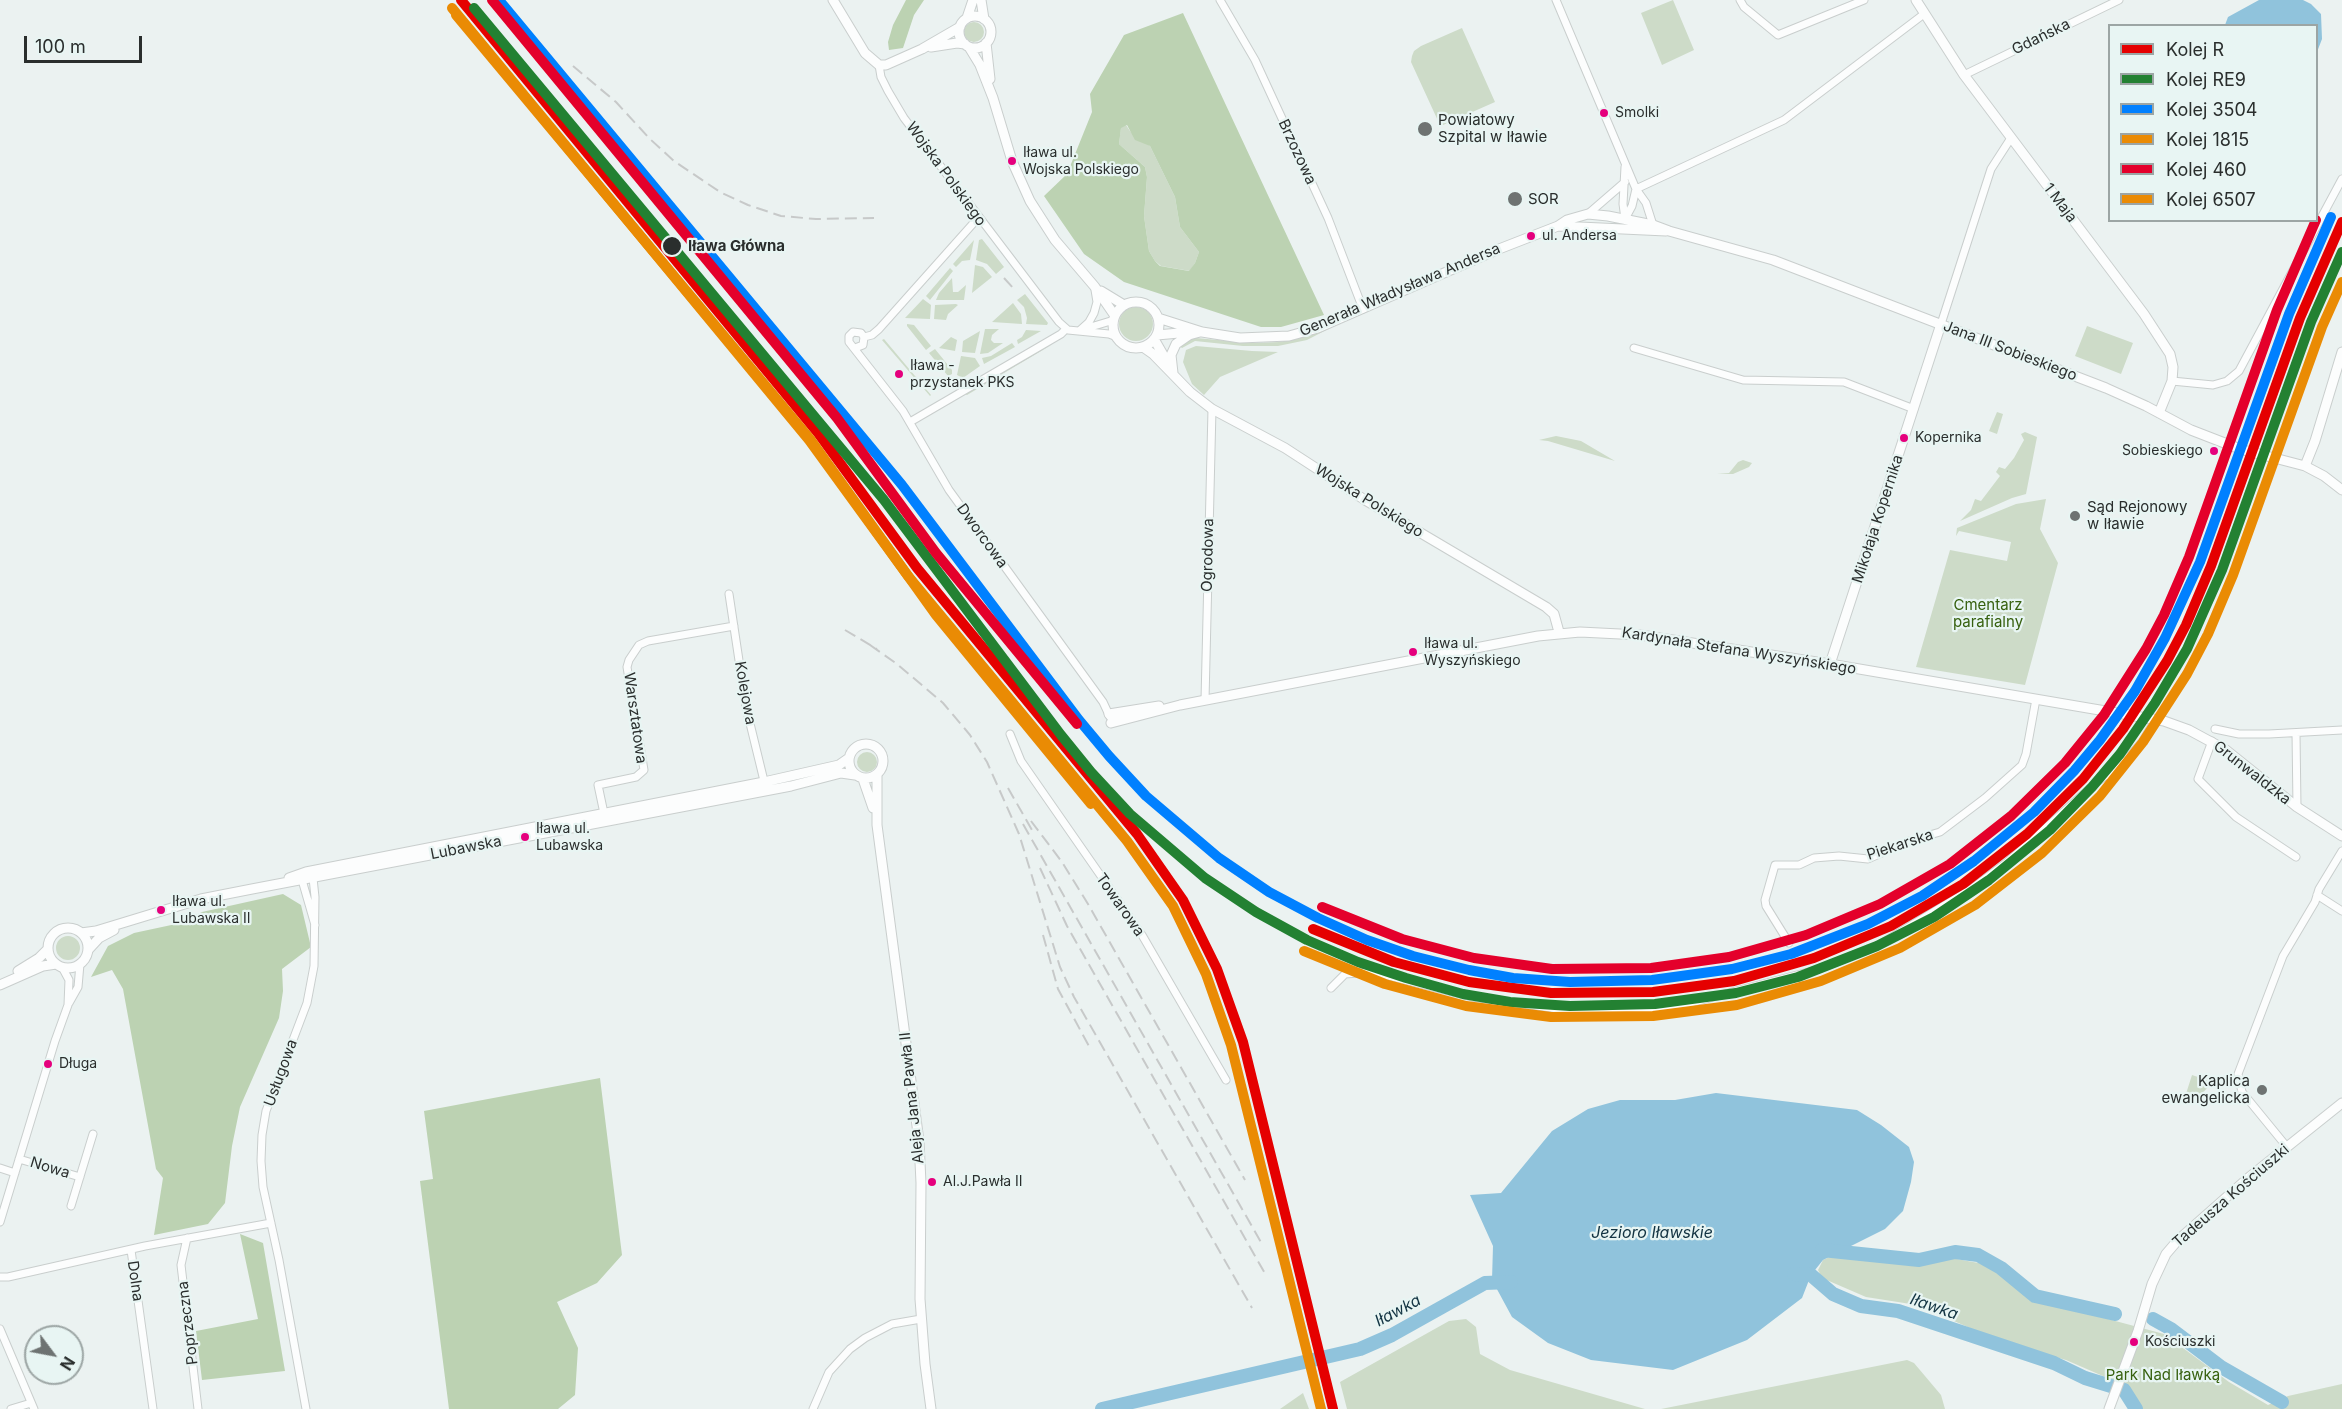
<!DOCTYPE html>
<meta charset="utf-8">
<style>
body{margin:0}
#map{position:relative;width:2342px;height:1409px;overflow:hidden;background:#ebf2f1;font-family:Inter,sans-serif}
canvas{display:block}
.legend{position:absolute;left:2108px;top:24px;width:210px;height:198px;box-sizing:border-box;background:#e8f5f3;border:2px solid #9ca5a4;margin:0;padding:8px 10px;list-style:none;font-size:18px;color:#2a2e2d}
.legend li{display:flex;align-items:center;gap:12px;height:30px}
.legend b{width:30px;border:2px solid #9ca5a4}
.north{position:absolute;left:24px;top:1325px;width:60px;height:60px;box-sizing:border-box;background:#e8f5f3;border:2px solid #9ca5a4;border-radius:50%;rotate:122deg;font-size:16px;font-weight:700;line-height:24px;text-align:center;color:#2a2e2d}
.north::after{content:'';display:block;margin:auto;width:21px;height:27px;background:#6e7372;clip-path:polygon(50% 0,100% 100%,50% 72%,0 100%)}
.scale{position:absolute;left:24px;top:36px;width:118px;height:27px;box-sizing:border-box;border:3px solid #2a2e2d;border-top:0;padding-left:8px;font-size:18px;line-height:21px;white-space:nowrap;color:#2a2e2d;-webkit-text-stroke:4px #e8f5f3;paint-order:stroke}
</style>
<div id="map">
<canvas width="2342" height="1409"></canvas>
<ul class="legend">
<li><b style="height:8px;background:#e50000"></b>Kolej R</li>
<li><b style="height:8px;background:#238132"></b>Kolej RE9</li>
<li><b style="height:8px;background:#0080ff"></b>Kolej 3504</li>
<li><b style="height:8px;background:#ea8b04"></b>Kolej 1815</li>
<li><b style="height:8px;background:#e4002b"></b>Kolej 460</li>
<li><b style="height:8px;background:#ea8b04"></b>Kolej 6507</li>
</ul>
<div class="north">N</div>
<div class="scale">100 m</div>
</div>
<script>
const ctx = document.querySelector('canvas').getContext('2d');
ctx.lineJoin = 'round';
function paint(path, color) { ctx.fillStyle = color; ctx.fill(path, 'evenodd'); }
const poly = rows => new Path2D(rows.map(r => 'M' + r).join(''));
function stroke(path, color, width, dash) { ctx.strokeStyle = color; ctx.lineWidth = width; ctx.lineCap = dash ? 'butt' : 'round'; ctx.setLineDash(dash || []); ctx.stroke(path); }
function drawText(font, color, halo, rows, align = 'center') {
  ctx.font = font + ' Inter,sans-serif'; ctx.lineWidth = 4.5; ctx.setLineDash([]); ctx.textBaseline = 'middle'; ctx.strokeStyle = halo; ctx.fillStyle = color; for (const [text, x, y, turn = 0] of rows) {
    ctx.save(); ctx.translate(x, y); ctx.rotate((+turn || 0) * Math.PI / 180); ctx.textAlign = isNaN(turn) ? turn : align; if (halo) ctx.strokeText(text, 0, 0); ctx.fillText(text, 0, 0); ctx.restore();
  }
}
const green = poly([
 [1673,0,1694,50,1662,65,1641,13],
 '964 32a10 10 0 1 1 20 0a10 10 0 1 1-20 0Z',
 [1462,28,1495,102,1443,125,1439,123,1411,62,1412,56,1414,51,1421,46],
 [1126,125,1130,131,1150,146,1175,197,1180,227,1199,252,1195,263,1190,271,1161,266,1155,261,1149,251,1144,216,1147,177,1145,167,1119,144,1121,127],
 [982,239,1004,267,996,274,987,264,976,260,979,240],
 [974,240,970,260,962,261,956,267,953,264],
 [975,265,983,267,992,277,972,293],
 [950,268,953,271,930,300,926,296],
 [952,278,953,292,958,292,966,285,964,300,936,300,939,293],
 [1025,294,1048,323,1047,325,1026,324,1027,318,1024,307,1017,300],
 [923,299,931,305,930,319,905,318],
 [1013,303,1021,314,1022,324,992,322],
 [935,305,956,304,958,305,948,314,946,320,934,319],
 '1119 324a17 17 0 1 1 34 0a17 17 0 1 1-34 0Z',
 [907,324,914,325,931,346,926,350,907,326],
 [2087,326,2133,343,2121,374,2075,356],
 [1332,327,1307,340,1278,346,1243,346,1195,341,1182,348,1179,346,1186,340,1196,338,1252,343,1279,342,1309,336],
 [985,329,999,329,992,335,991,340,994,343,1003,343,988,353,980,354],
 [1026,330,1041,331,1018,344,1017,340,1022,337],
 [980,331,975,353,962,352,963,341],
 [951,337,957,340,955,351,939,348],
 [884,339,931,395,930,396,882,340],
 [1012,343,1015,347,984,364,982,358,991,356],
 [1053,344,967,395,965,394,1038,352],
 [1196,346,1252,351,1278,352,1220,377,1204,395,1192,384,1183,362,1186,350],
 [935,349,952,370,952,374,948,376,929,353],
 [961,356,975,358,980,366,963,378,957,375],
 [1997,412,2003,414,1997,434,1989,431],
 [2025,432,2037,437,2026,494,2012,498,1960,521,1971,510,1975,499,1981,501,2000,476,1996,472,1999,467,2005,469,2014,458,2024,440,2021,434],
 [1556,436,1581,441,1615,461,1548,441,1539,440],
 [1743,460,1752,463,1749,467,1733,474,1717,474,1729,473,1738,462],
 [2046,499,2040,529,2058,563,2025,685,1916,667,1950,550,2007,561,2011,542,1959,531,1956,536,1957,528,2016,504],
 '857 762a10 10 0 1 1 20 0a10 10 0 1 1-20 0Z',
 '56 948a12 12 0 1 1 24 0a12 12 0 1 1-24 0Z',
 [2192,1075,2213,1082,2193,1103,2184,1100],
 [1836,1254,1876,1261,1924,1264,1951,1258,1984,1264,2037,1300,2164,1334,2229,1382,2268,1405,2288,1396,2342,1384,2342,1409,2143,1409,2126,1386,2066,1360,2000,1341,1917,1305,1866,1297,1822,1278,1818,1270,1823,1260],
 [1466,1319,1476,1327,1480,1354,1510,1370,1645,1409,1347,1409,1340,1382,1449,1321],
 [1907,1360,1914,1363,1941,1395,1945,1409,1661,1409],
 [1303,1393,1309,1409,1280,1409]
]);
const forest = poly([
 [906,0,924,0,914,15,903,48,889,50,888,42,893,25],
 [1183,13,1252,161,1324,315,1281,327,1261,327,1124,282,1084,254,1044,196,1067,174,1092,112,1090,94,1124,35],
 [1127,125,1135,140,1150,146,1175,197,1180,227,1199,252,1195,263,1189,271,1160,266,1155,261,1149,251,1144,216,1147,177,1145,167,1119,144,1121,128],
 [283,894,301,905,311,947,282,969,283,991,279,1018,240,1107,232,1146,225,1203,208,1224,154,1235,163,1178,156,1169,123,989,112,970,91,977,108,946,134,933,176,924,202,912],
 [600,1078,622,1255,597,1283,557,1302,578,1348,575,1395,558,1409,449,1409,420,1181,433,1179,424,1111],
 [240,1234,263,1243,285,1371,202,1380,196,1331,258,1319]
]);
const water = poly([
 [2259,0,2303,0,2311,4,2321,14,2322,39,2317,52,2316,26,2225,25,2228,17],
 [1716,1093,1857,1110,1881,1125,1909,1147,1914,1162,1911,1182,1903,1211,1885,1229,1823,1260,1811,1275,1802,1298,1747,1340,1673,1370,1591,1360,1548,1343,1512,1317,1492,1280,1493,1246,1470,1195,1501,1193,1552,1131,1588,1109,1620,1100,1675,1100],
 [2126,1386,2134,1395,2143,1409,2130,1409,2123,1394]
]);
const river = poly([
 [1822,1250,1919,1260,1955,1252,1978,1255,2001,1268,2035,1296,2115,1314],
 [1794,1274,1811,1275,1833,1294,1861,1306,1898,1311,2054,1363,2085,1378,2124,1390,2136,1409],
 [2153,1319,2171,1329,2221,1367,2282,1402],
 [1102,1409,1360,1349,1392,1335,1485,1283,1511,1282]
]);
const street = poly([
 [1220,0,1255,60,1328,218,1363,309],
 [1556,0,1636,189,1646,203,1653,225],
 [1740,0,1744,7,1778,35,1864,0],
 [879,65,881,77,888,91,904,118,1059,322,1068,330,1109,334,1117,337],
 [1964,75,2119,0],
 [1636,189,1784,120,1924,14],
 [1588,214,1625,182],
 [1626,217,1632,206,1636,189],
 [1625,219,1623,204,1625,167],
 [1941,324,1991,169,2011,138],
 [1084,329,1114,320],
 [1079,331,1089,322,1094,313,1097,302,1095,290],
 [864,337,861,333,853,332,849,336,849,342,903,411,949,490,1103,702,1110,717],
 [864,337,872,335,879,329,978,218],
 [855,348,863,345,864,337],
 [1634,348,1743,380,1844,382,1914,409],
 [2172,381,2213,385,2227,381,2239,371,2342,179],
 [910,422,1061,334,1066,329],
 [729,594,746,707,765,785],
 [1205,700,1212,409],
 [2215,729,2239,734,2269,734,2342,730],
 [2296,733,2297,807],
 [1010,734,1021,761,1142,935,1226,1080],
 [2212,741,2198,779,2236,817,2296,857],
 [605,818,598,785,636,777,644,770,627,667,629,660,639,645,648,641,734,626],
 [2317,895,2342,911],
 [1789,943,1766,906,1765,900,1775,865,1799,865,1814,858,1839,856,1868,859,1909,841,1940,832,1985,798,2022,765,2026,754,2036,699],
 [1331,988,1345,974,1373,972,1472,997,1558,1009,1641,1011,1679,1006,1816,970,1877,946,1971,889,2006,863,2097,782,2105,776,2114,774,2142,742,2156,719],
 [69,1003,78,987,80,964],
 [2287,1147,2242,1092,2238,1074,2283,956,2315,902,2319,889,2342,851],
 [19,1159,80,1177],
 [0,1168,15,1173],
 [71,1206,93,1134],
 [0,1222,55,1041,68,1005,69,980,62,967],
 [187,1238,181,1265,198,1409],
 [131,1250,153,1409],
 [0,1277,8,1277,145,1246,271,1223],
 [0,1329,34,1409],
 [11,1409,31,1403],
 [306,1409,279,1260,263,1187,261,1161,262,1135,266,1111,307,1003,314,966,315,897,313,878,306,872,302,880,315,925],
 [813,1409,829,1372,850,1349,865,1338,892,1324,921,1319]
]);
const secondary = poly([
 [833,0,865,53,879,65,886,65,922,49,960,27],
 [981,0,984,19],
 [1916,0,1964,75,2144,314,2170,354,2173,367,2172,381,2159,413],
 '959 32a16 16 0 1 1 32 0a16 16 0 1 1-32 0Z',
 [967,18,973,0],
 [986,43,990,79],
 [931,47,957,43,965,44],
 [969,47,980,65,993,98,1012,161,1030,201,1055,240,1095,287,1115,316],
 [1558,226,1666,231],
 [1101,291,1124,305],
 '1113 325a23 23 0 1 1 46 0a23 23 0 1 1-46 0Z',
 [1158,318,1202,332,1240,338,1289,336,1318,328,1499,249,1558,226,1567,220,1588,214,1608,216,1653,225,1669,231,1773,260,2106,388,2146,406,2191,430,2240,449,2305,466,2324,476,2342,490],
 [1157,335,1190,332],
 [1154,339,1169,365],
 [1143,347,1153,354,1190,392,1212,409,1285,448,1365,500,1546,607,1554,614,1559,632],
 [1173,373,1171,355,1176,344,1189,335,1200,332],
 [2305,466,2315,441,2342,352],
 [1830,664,1941,324],
 [1109,714,1159,706],
 [1111,723,1180,705,1538,636,1580,632,1640,635,1830,664,2164,721,2189,730,2226,750,2297,807,2342,836],
 '849 761a17 17 0 1 1 34 0a17 17 0 1 1-34 0Z',
 [877,775,877,825,919,1141,921,1183,920,1299,925,1364,931,1409],
 [863,779,873,808],
 [289,878,306,872,764,782,839,765,849,758],
 '48 948a20 20 0 1 1 40 0a20 20 0 1 1-40 0Z',
 [81,933,96,931,201,899,252,889,791,786,841,773,855,775],
 [88,950,99,938,114,930],
 [18,971,39,958,48,949],
 [0,985,43,966,56,964],
 [2109,1409,2138,1331,2152,1284,2166,1254,2178,1240,2247,1179,2342,1103]
]);
const rail = poly([
 [573,66,616,102,650,139,674,161,720,192,748,205,781,216,816,219,874,218],
 [1004,278,1015,290],
 [845,630,877,649],
 [870,645,897,664,943,703,970,735,987,762,1019,834,1060,967,1074,997,1252,1308],
 [1008,788,1032,830],
 [1031,821,1062,862,1088,904,1245,1180],
 [1023,824,1262,1244],
 [1040,868,1067,926,1267,1277],
 [1043,935,1058,989,1090,1048]
]);
const rail1 = poly([
 [461,0,818,433,917,568,1137,834,1183,900,1217,969,1243,1042,1333,1409],
 [1313,929,1394,962,1469,982,1551,993,1653,992,1734,981,1814,958,1891,926,1963,884,2027,834,2083,779,2123,729,2167,661,2186,625,2211,566,2300,318,2342,222]
]);
const rail2 = poly([
 [474,8,884,500,1061,735,1091,772,1130,814,1205,878,1256,912,1307,940,1358,962,1406,978,1463,994,1510,1002,1570,1006,1655,1004,1736,993,1798,977,1877,946,1934,917,1989,880,2050,830,2092,787,2120,754,2155,703,2187,649,2222,570,2311,322,2342,252]
]);
const rail3 = poly([
 [499,0,902,485,1079,720,1109,756,1146,796,1219,858,1269,892,1318,918,1367,940,1413,956,1469,970,1513,978,1570,982,1652,980,1732,969,1791,954,1868,924,1922,896,1974,861,2034,812,2074,771,2100,740,2135,691,2165,638,2200,562,2289,314,2331,217]
]);
const rail4 = poly([
 [456,15,810,439,936,615,1091,804],
 [1304,951,1385,984,1466,1006,1551,1017,1653,1016,1737,1005,1821,981,1900,948,1975,905,2042,853,2100,796,2143,742,2187,674,2208,634,2233,575,2322,327,2342,282]
]);
const rail5 = poly([
 [492,0,837,418,936,553,1077,724],
 [1322,907,1402,939,1474,958,1552,969,1651,968,1729,957,1806,935,1880,904,1950,864,2011,816,2065,763,2104,715,2146,649,2164,615,2189,557,2277,310,2316,220]
]);
const rail6 = poly([
 [452,8,809,440,908,576,1127,841,1173,906,1206,974,1231,1045,1321,1409]
]);
const markers = [
 [1604,113,5,"#e5007d"],
 [1425,129,8,"#6e7372"],
 [1012,161,5,"#e5007d"],
 [1515,199,8,"#6e7372"],
 [1531,236,5,"#e5007d"],
 [672,246,10,"#2a2e2d"],
 [899,374,5,"#e5007d"],
 [1904,438,5,"#e5007d"],
 [2214,451,5,"#e5007d"],
 [2075,516,6,"#6e7372"],
 [1413,652,5,"#e5007d"],
 [525,837,5,"#e5007d"],
 [161,910,5,"#e5007d"],
 [48,1064,5,"#e5007d"],
 [2262,1090,6,"#6e7372"],
 [932,1182,5,"#e5007d"],
 [2134,1342,5,"#e5007d"]
];
const busNames = [
 ["Smolki",1615,113],
 ["Iława ul.",1023,153],
 ["Wojska Polskiego",1023,170],
 ["ul. Andersa",1542,236],
 ["Iława -",910,366],
 ["przystanek PKS",910,383],
 ["Kopernika",1915,438],
 ["Sobieskiego",2203,451,"right"],
 ["Iława ul.",1424,644],
 ["Wyszyńskiego",1424,661],
 ["Iława ul.",536,829],
 ["Lubawska",536,846],
 ["Iława ul.",172,902],
 ["Lubawska II",172,919],
 ["Długa",59,1064],
 ["Al.J.Pawła II",943,1182],
 ["Kościuszki",2145,1342]
];
const streetNames = [
 ["Gdańska",2041,37,-26],
 ["Brzozowa",1297,152,65],
 ["Wojska Polskiego",946,174,54],
 ["1 Maja",2060,203,53],
 ["Generała Władysława Andersa",1400,290,-23],
 ["Jana III Sobieskiego",2010,351,21],
 ["Wojska Polskiego",1369,501,32],
 ["Mikołaja Kopernika",1878,519,-72],
 ["Dworcowa",982,536,54],
 ["Ogrodowa",1208,555,-89],
 ["Kardynała Stefana Wyszyńskiego",1739,651,9],
 ["Kolejowa",745,693,80],
 ["Warsztatowa",635,718,82],
 ["Grunwaldzka",2252,773,38],
 ["Piekarska",1900,845,-18],
 ["Lubawska",466,848,-11],
 ["Towarowa",1120,905,55],
 ["Usługowa",281,1073,-70],
 ["Aleja Jana Pawła II",912,1098,-96],
 ["Nowa",50,1168,17],
 ["Tadeusza Kościuszki",2231,1196,-41],
 ["Dolna",135,1281,82],
 ["Poprzeczna",188,1323,-97]
];
const poiNames = [
 ["Powiatowy",1438,120],
 ["Szpital w Iławie",1438,137],
 ["SOR",1528,199],
 ["Sąd Rejonowy",2087,507],
 ["w Iławie",2087,524],
 ["Kaplica",2250,1081,"right"],
 ["ewangelicka",2250,1098,"right"]
];
const stopNames = [
 ["Iława Główna",688,246]
];
const parkNames = [
 ["Cmentarz",1988,605],
 ["parafialny",1988,622],
 ["Park Nad Iławką",2163,1375]
];
const waterNames = [
 ["Jezioro Iławskie",1652,1233],
 ["Iławka",1934,1307,19],
 ["Iławka",1398,1311,-28]
];
paint(green, '#cddbc8');
paint(forest, '#bcd2b2');
paint(water, '#90c3dc');
stroke(river, '#90c3dc', 14);
stroke(street, '#c9cecd', 9);
stroke(secondary, '#c9cecd', 11);
stroke(street, '#fcfdfd', 7);
stroke(secondary, '#fcfdfd', 9);
stroke(rail, '#c7c9c9', 2, [12, 6]);
stroke(rail1, '#e50000', 10);
stroke(rail2, '#238132', 10);
stroke(rail3, '#0080ff', 10);
stroke(rail4, '#ea8b04', 10);
stroke(rail5, '#e4002b', 10);
stroke(rail6, '#ea8b04', 10);
for (const [x, y, r, color] of markers) { const dot = new Path2D(); dot.arc(x, y, r, 0, 2 * Math.PI); ctx.fillStyle = color; ctx.fill(dot); stroke(dot, '#e8f5f3', 2); }
drawText('14px', '#2a2e2d', '#e8f5f3', busNames, 'left');
drawText('15px', '#2a2e2d', '#e8f5f3', streetNames);
drawText('15px', '#2a2e2d', '#e8f5f3', poiNames, 'left');
drawText('bold 15px', '#2a2e2d', '#e8f5f3', stopNames, 'left');
drawText('15px', '#37610f', '#e8f5f3', parkNames);
drawText('italic 16px', '#123342', '#e8f5f3', waterNames);
</script>
